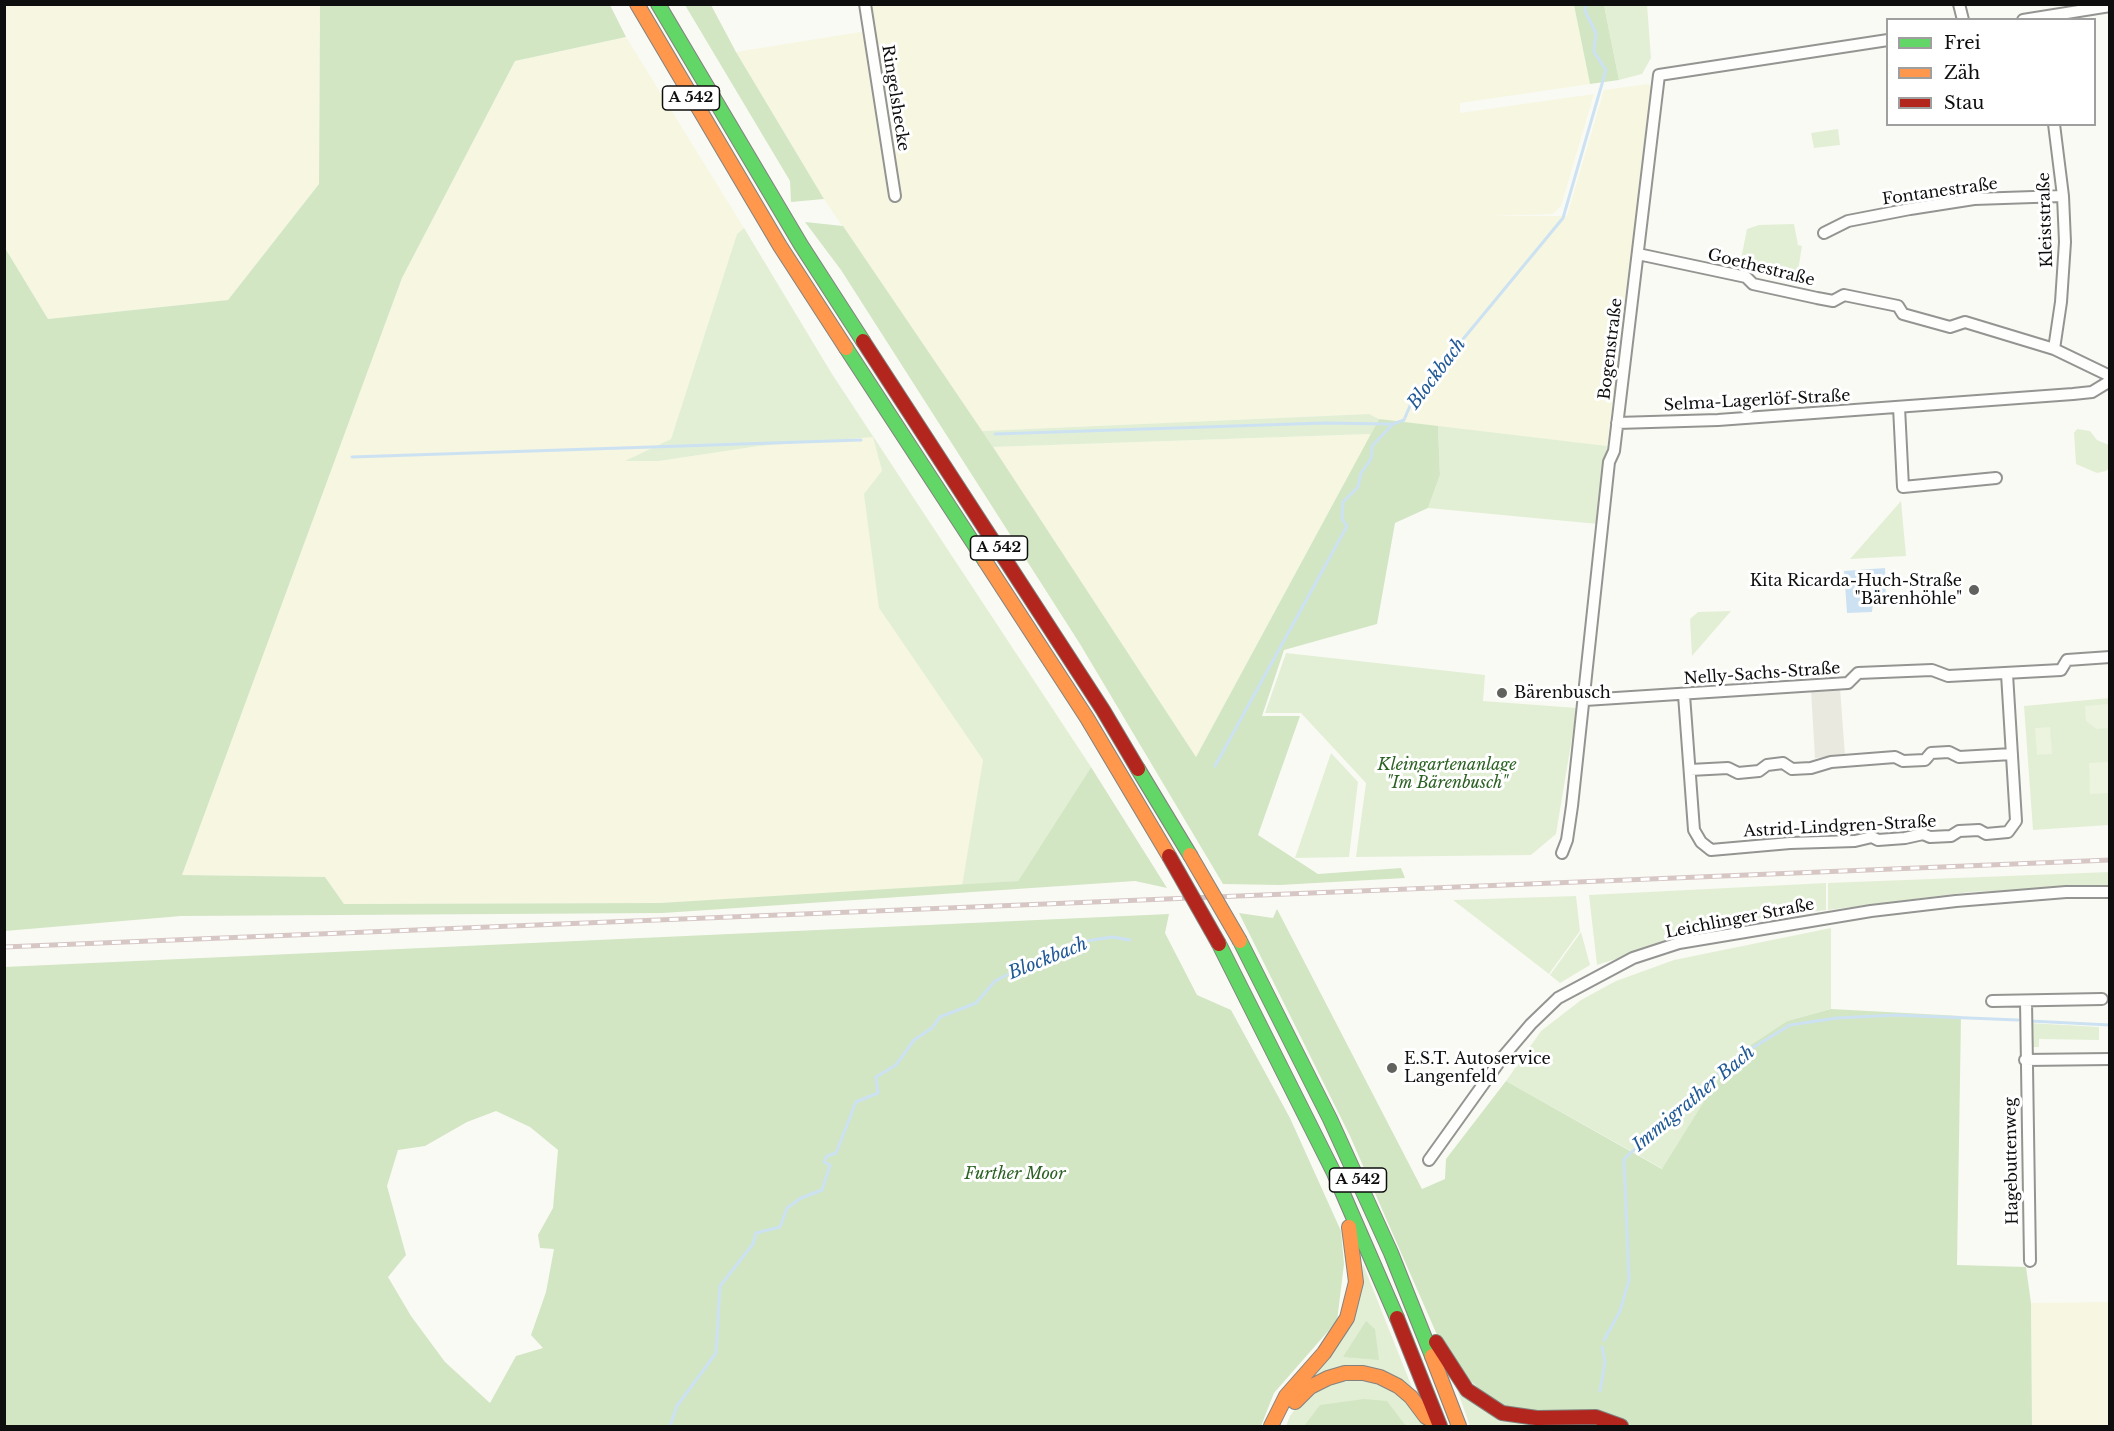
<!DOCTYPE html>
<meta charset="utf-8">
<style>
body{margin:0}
#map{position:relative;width:2114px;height:1431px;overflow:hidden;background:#fafaf4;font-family:"Libre Baskerville",serif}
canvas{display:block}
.frame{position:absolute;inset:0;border:6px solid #0e0e0e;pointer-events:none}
.legend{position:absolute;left:1886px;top:18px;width:210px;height:108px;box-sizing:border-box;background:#fff;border:2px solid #9f9f9f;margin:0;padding:8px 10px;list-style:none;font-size:18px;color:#0e0e0e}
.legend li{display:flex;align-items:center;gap:12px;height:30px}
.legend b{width:30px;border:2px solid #9f9f9f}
</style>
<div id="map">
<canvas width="2114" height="1431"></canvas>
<div class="frame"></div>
<ul class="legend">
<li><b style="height:8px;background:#63d668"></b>Frei</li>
<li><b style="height:8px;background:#ff974d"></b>Zäh</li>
<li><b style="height:8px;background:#b3261e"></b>Stau</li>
</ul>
</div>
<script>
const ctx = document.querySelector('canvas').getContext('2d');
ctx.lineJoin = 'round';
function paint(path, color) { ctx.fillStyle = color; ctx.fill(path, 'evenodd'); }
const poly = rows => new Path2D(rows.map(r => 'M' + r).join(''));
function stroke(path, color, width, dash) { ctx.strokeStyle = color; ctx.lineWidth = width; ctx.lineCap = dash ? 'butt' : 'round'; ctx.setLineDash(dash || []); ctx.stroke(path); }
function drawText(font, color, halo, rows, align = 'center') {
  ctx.font = font + ' "Libre Baskerville",serif'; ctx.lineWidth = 6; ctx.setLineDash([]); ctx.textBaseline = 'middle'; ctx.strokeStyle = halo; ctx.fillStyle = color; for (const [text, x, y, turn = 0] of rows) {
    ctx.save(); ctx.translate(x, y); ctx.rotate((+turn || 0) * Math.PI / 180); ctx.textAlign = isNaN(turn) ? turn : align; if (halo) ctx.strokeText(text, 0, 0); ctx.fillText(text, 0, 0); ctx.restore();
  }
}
const farmland = poly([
 [5,5,320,5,319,184,228,300,48,319,5,248],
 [870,5,1574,5,1590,84,1460,103,1460,113,1594,94,1561,206,1553,214,1490,216,1567,216,1604,90,1648,84,1653,88,1607,446,1404,423,1379,419,1369,414,982,431,824,199,736,52,873,30],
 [626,37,744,228,737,234,671,439,626,461,659,461,759,446,873,436,882,471,879,608,983,760,962,886,660,903,344,904,325,877,182,875,402,278,515,61],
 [1371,434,1196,757,993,447],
 [2109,1302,2109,1426,2032,1426,2031,1303]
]);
const green = poly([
 [1604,5,1647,5,1651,58,1642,74,1619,80],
 [1838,129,1840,145,1814,148,1811,133],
 [1794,224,1798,245,1802,246,1797,277,1742,268,1740,264,1747,229,1759,225],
 [744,228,832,374,1091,767,1018,881,962,886,983,760,879,608,864,494,882,471,873,437,759,446,659,461,625,461,671,439,737,234],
 [1369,414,1379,419,1371,434,993,447,982,431],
 [1438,426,1607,446,1598,524,1428,508,1440,475],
 [2077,429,2090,431,2097,440,2109,445,2109,468,2106,471,2097,473,2076,464,2074,433],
 [1901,501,1906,556,1850,559],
 [1731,611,1692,656,1690,619,1698,612],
 [1286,653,1485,675,1483,701,1577,708,1556,834,1531,855,1356,857,1366,783,1301,713,1265,713],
 [2109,698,2109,825,2033,830,2024,706],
 [1331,753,1358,782,1349,857,1295,858],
 [2110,872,2109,886,1970,892,1828,910,1828,883],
 [1826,883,1826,910,1735,921,1597,965,1589,895],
 [1576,896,1580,931,1549,974,1453,900],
 [1831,928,1831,1009,1787,1021,1731,1058,1663,1169,1506,1081,1541,1031,1581,1000,1616,981,1674,960],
 [1581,932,1590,965,1560,983,1550,975],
 [2030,1023,2099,1027,2099,1040,2039,1039,2039,1047,2032,1047],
 [1363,1264,1413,1390,1382,1371,1307,1378,1360,1291],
 [1368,1378,1404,1396,1425,1426,1286,1426,1290,1416,1303,1398,1319,1385],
 [1458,1392,1547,1426,1470,1426]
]);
const forest = poly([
 [320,5,610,5,626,37,515,61,402,278,182,875,325,877,344,904,660,903,1018,881,1091,767,1167,888,1135,881,663,913,181,916,5,931,5,248,48,319,228,300,319,184],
 [685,5,711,5,736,52,824,199,791,202,790,181],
 [1574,5,1604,5,1619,80,1590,84],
 [805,222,843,226,993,447,1196,757,1379,419,1438,426,1440,475,1428,508,1395,523,1377,624,1284,650,1262,716,1300,716,1258,835,1318,874,1401,868,1405,878,1280,885,1223,884,1080,644,841,270],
 [1277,909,1422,1189,1445,1179,1446,1159,1506,1081,1662,1169,1731,1058,1787,1021,1831,1009,1961,1016,1957,1265,2026,1267,2031,1303,2032,1426,1631,1426,1499,1407,1448,1360,1350,1136,1239,913,1273,918],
 [1169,914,1165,933,1197,995,1231,1010,1290,1118,1341,1231,1344,1264,1337,1321,1274,1393,1261,1426,5,1426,4,967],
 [496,1111,530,1127,558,1150,553,1208,538,1235,540,1248,554,1249,546,1292,531,1335,543,1348,516,1356,490,1403,445,1362,411,1316,388,1277,406,1255,387,1186,398,1150,425,1146,467,1122],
 [1366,1321,1375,1329,1379,1360,1343,1357],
 [1364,1399,1387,1401,1406,1426,1304,1426,1320,1405]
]);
const pitch = poly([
 [2109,704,2109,728,2096,729,2086,721,2085,706],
 [2050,727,2052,754,2037,755,2035,728],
 [2109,762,2109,793,2090,794,2089,763]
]);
const plaza = poly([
 [1840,688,1845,756,1815,758,1811,690]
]);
const water = poly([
 [1885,568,1886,602,1873,604,1872,612,1847,613,1844,571]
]);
const stream = poly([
 [995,434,1324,423,1392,424],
 [352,457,861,440],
 [1215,766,1347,526,1342,519,1343,502,1358,487,1361,473,1371,459,1372,446,1393,424,1404,420,1412,401,1563,218,1606,70,1594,52,1596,33,1585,11,1586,4],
 [2030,1021,2110,1025],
 [1604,1340,1620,1311,1629,1280,1624,1159,1736,1058,1790,1025,1837,1018,1895,1015,2018,1020],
 [1600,1391,1605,1362,1602,1347],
 [670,1426,677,1406,716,1353,720,1286,753,1244,756,1233,780,1227,787,1208,801,1198,822,1190,830,1165,824,1162,827,1156,836,1153,856,1102,878,1093,876,1077,896,1065,914,1040,932,1028,940,1017,976,1003,995,981,1037,960,1086,941,1112,937,1130,940]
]);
const street = poly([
 [865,4,895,196],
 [1959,4,1963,20],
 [2023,20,2110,6],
 [2054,124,2063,196,2065,242,2061,302,2054,349],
 [1824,233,1848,221,1910,209,1974,199,2063,196],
 [1638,254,1746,277,1753,284,1817,298,1833,301,1844,295,1898,306,1903,314,1950,327,1965,322,2054,349,2110,376],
 [1899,407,1903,487,1996,478],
 [1617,423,1718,420,2073,394,2092,392,2110,381],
 [1684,695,1694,830,1701,842,1711,850,1790,843,1855,841,1872,837,1878,840,1905,838,1923,834,1930,837,1951,836,1959,831,1979,830,1986,834,2008,832,2016,821,2007,674],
 [1585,700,1848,683,1858,673,1932,670,1948,676,2061,670,2067,660,2110,657],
 [1690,770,1728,768,1738,773,1759,771,1767,765,1783,763,1792,769,1811,768,1831,762,1895,757,1903,761,1925,760,1931,753,1949,752,1959,757,2012,754],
 [1562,853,1567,840,1572,806,1609,462,1614,451,1659,75,1888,40],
 [1992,1001,2102,999],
 [2026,1001,2030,1261],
 [2025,1060,2110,1059],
 [1429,1160,1502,1058,1531,1024,1558,998,1633,958,1679,943,1871,911,1956,901,2066,892,2110,892]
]);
const fast = poly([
 [658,4,801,245,863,341],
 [846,348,985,561],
 [1138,769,1190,855],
 [1240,941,1330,1119,1391,1253,1432,1356],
 [1219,944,1334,1173,1397,1318]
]);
const slow = poly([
 [637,4,780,246,846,348],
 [985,561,1087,718,1169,856],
 [1432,1356,1459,1426],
 [1295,1402,1310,1387,1328,1378,1345,1373,1363,1373,1380,1377,1398,1386,1411,1397,1426,1417,1435,1422],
 [1271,1426,1286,1396,1324,1353,1347,1318,1356,1282,1349,1227]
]);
const jam = poly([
 [863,341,1103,710,1138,769],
 [1397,1318,1440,1426],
 [1436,1342,1467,1390,1502,1413,1537,1418,1596,1417,1621,1426]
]);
const rail = poly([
 [4,947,2110,860]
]);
const slowBridge = poly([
 [1190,855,1240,941]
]);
const jamBridge = poly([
 [1169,856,1219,944]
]);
const markers = [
 [1974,590,6,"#61615e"],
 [1502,693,6,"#61615e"],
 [1392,1068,6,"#61615e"]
];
const shields = [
 [691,98,57],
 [999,548,57],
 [1358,1180,57]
];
const shieldNames = [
 ["A 542",691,98],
 ["A 542",999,548],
 ["A 542",1358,1180]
];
const streetNames = [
 ["Ringelshecke",895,98,81],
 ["Fontanestraße",1940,192,-8],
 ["Kleiststraße",2046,220,-92],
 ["Goethestraße",1761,268,14],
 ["Bogenstraße",1611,349,-83],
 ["Selma-Lagerlöf-Straße",1757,401,-3],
 ["Nelly-Sachs-Straße",1762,674,-4],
 ["Astrid-Lindgren-Straße",1840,827,-3],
 ["Leichlinger Straße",1740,919,-11],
 ["Hagebuttenweg",2012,1161,-91]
];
const poiNames = [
 ["Kita Ricarda-Huch-Straße",1962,581,"right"],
 ["\"Bärenhöhle\"",1962,599,"right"],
 ["Bärenbusch",1514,693],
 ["E.S.T. Autoservice",1404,1059],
 ["Langenfeld",1404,1077]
];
const parkNames = [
 ["Kleingartenanlage",1447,765],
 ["\"Im Bärenbusch\"",1447,783],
 ["Further Moor",1015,1174]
];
const waterNames = [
 ["Blockbach",1437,374,-53],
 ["Blockbach",1048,959,-22],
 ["Immigrather Bach",1694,1099,-40]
];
paint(farmland, '#f6f6e1');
paint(green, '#e2efd5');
paint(forest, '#d2e6c4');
paint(pitch, '#ecf3df');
paint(plaza, '#eae9df');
paint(water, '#cce2f2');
stroke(stream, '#cce2f2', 3);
stroke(street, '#949492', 14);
stroke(fast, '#82827f', 16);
stroke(slow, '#82827f', 16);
stroke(jam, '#82827f', 16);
stroke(street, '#fefefd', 10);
stroke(fast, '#63d668', 14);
stroke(slow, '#ff974d', 14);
stroke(jam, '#b3261e', 14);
stroke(rail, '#d6c7c5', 5);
stroke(rail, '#fff', 3, [9]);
stroke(slowBridge, '#82827f', 16, []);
stroke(jamBridge, '#82827f', 16, []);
stroke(slowBridge, '#ff974d', 14);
stroke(jamBridge, '#b3261e', 14);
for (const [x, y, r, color] of markers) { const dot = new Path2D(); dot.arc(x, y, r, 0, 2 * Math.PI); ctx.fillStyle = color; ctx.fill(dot); stroke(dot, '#fff', 2); }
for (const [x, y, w] of shields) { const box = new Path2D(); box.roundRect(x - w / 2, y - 12, w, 24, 4.5); ctx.fillStyle = '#fff'; ctx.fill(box); stroke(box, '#0e0e0e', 1.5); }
drawText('bold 15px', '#0e0e0e', null, shieldNames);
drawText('16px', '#0e0e0e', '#fff', streetNames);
drawText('16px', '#0e0e0e', '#fff', poiNames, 'left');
drawText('italic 16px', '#2b6123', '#fff', parkNames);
drawText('italic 18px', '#205996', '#fff', waterNames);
</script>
